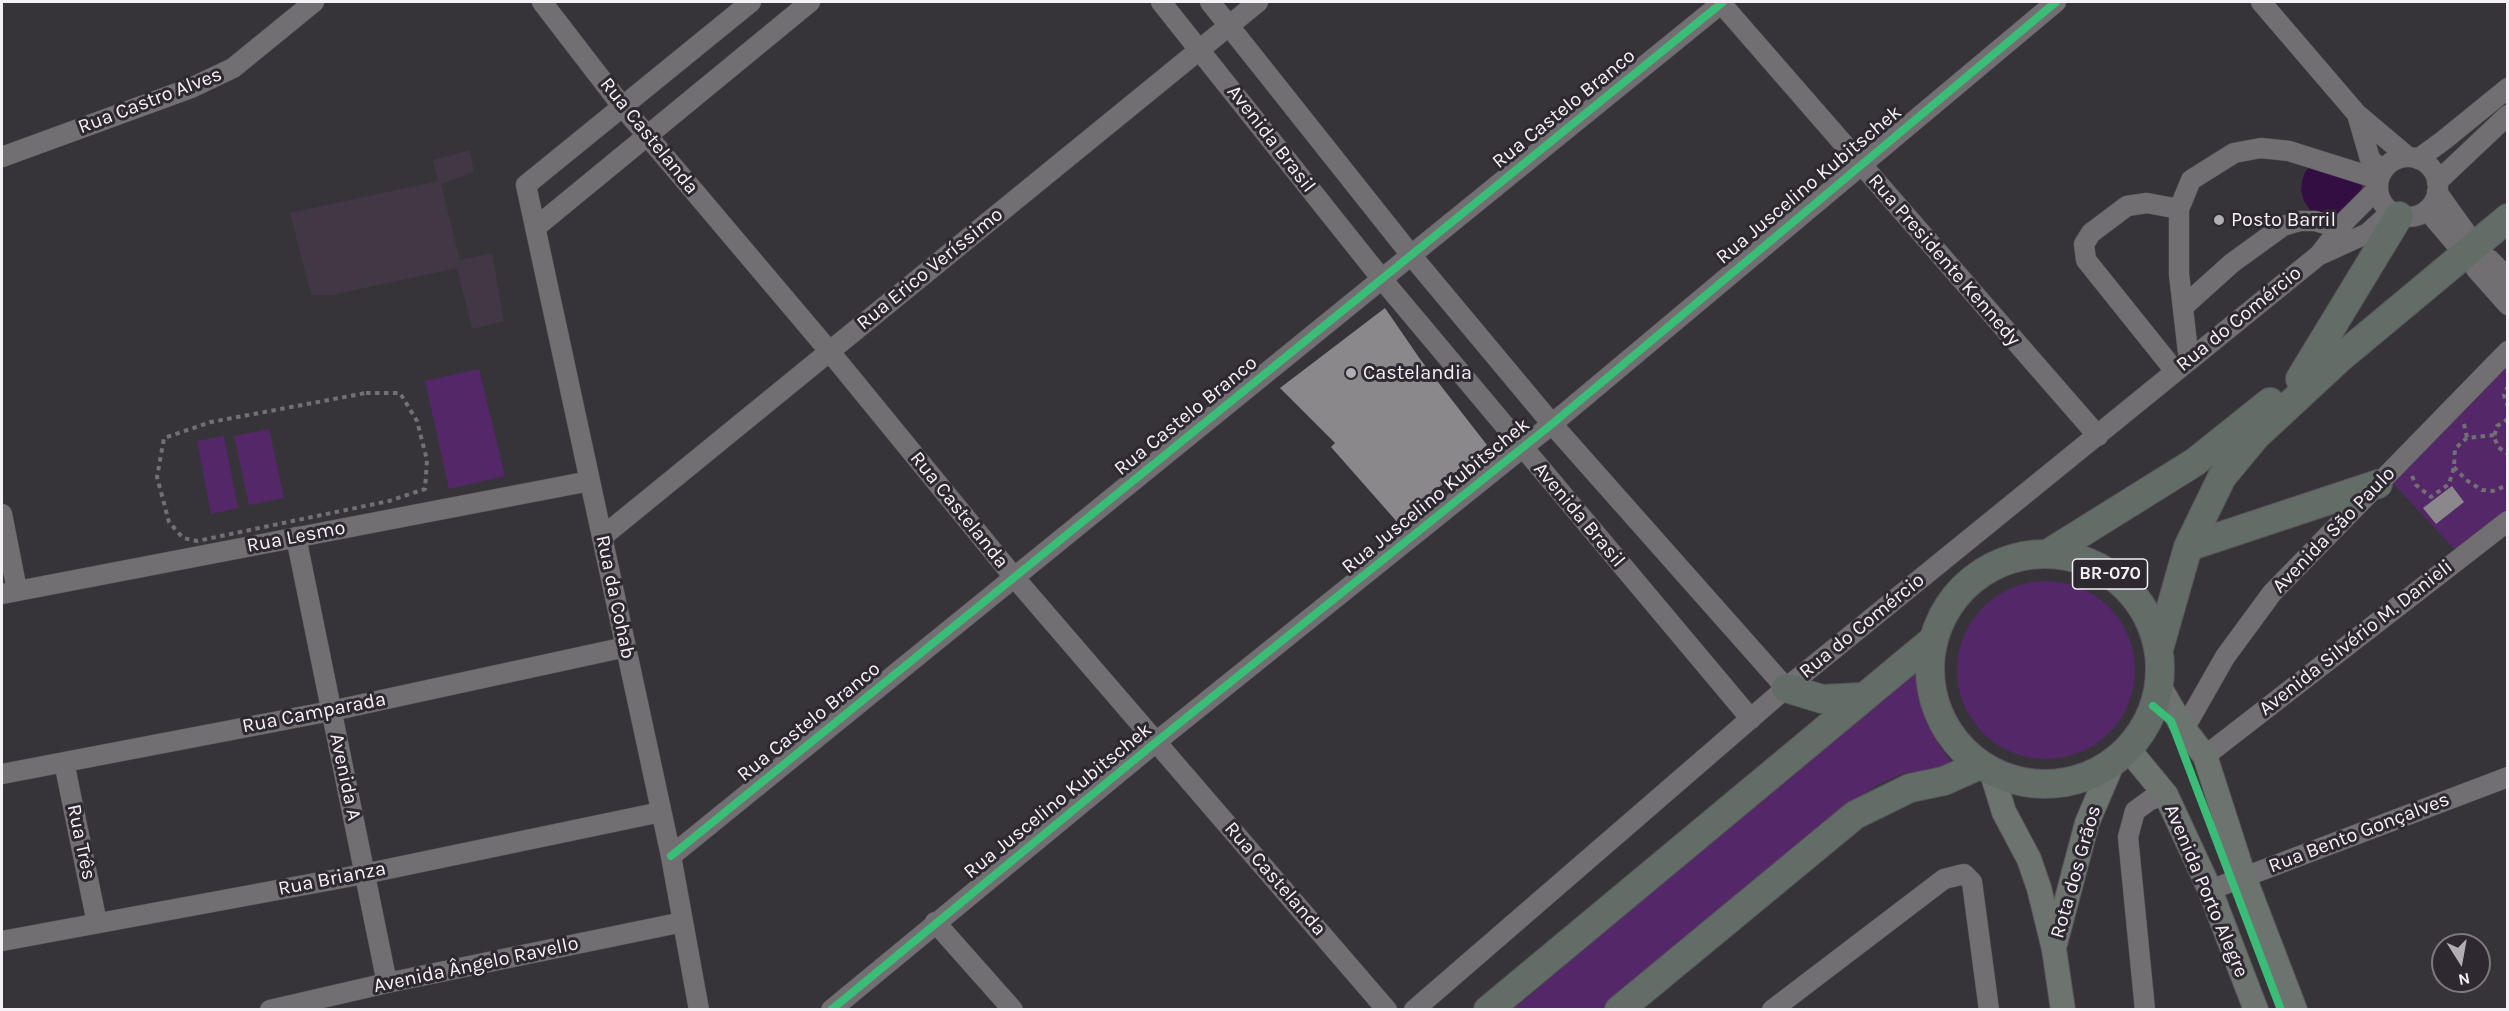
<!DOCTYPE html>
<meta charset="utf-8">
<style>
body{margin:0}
#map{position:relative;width:2509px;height:1011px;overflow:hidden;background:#373439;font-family:Karla,sans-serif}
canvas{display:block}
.frame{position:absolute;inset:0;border:3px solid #f5f1f7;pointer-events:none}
.north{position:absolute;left:2431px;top:933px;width:60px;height:60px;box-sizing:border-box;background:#2e2831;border:2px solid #7e7880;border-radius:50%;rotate:169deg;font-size:16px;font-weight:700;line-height:24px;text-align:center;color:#f5f1f7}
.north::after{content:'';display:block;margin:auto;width:21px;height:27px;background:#b2afb4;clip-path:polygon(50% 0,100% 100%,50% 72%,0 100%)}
</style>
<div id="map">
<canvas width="2509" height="1011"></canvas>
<div class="frame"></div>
<div class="north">N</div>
</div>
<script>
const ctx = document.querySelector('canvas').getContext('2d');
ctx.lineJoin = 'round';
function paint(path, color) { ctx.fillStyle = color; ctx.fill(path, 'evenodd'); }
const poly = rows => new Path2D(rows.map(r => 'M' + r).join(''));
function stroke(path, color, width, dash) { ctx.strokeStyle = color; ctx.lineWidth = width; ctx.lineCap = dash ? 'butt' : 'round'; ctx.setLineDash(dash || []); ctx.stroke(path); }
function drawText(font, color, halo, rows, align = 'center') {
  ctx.font = font + ' Karla,sans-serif'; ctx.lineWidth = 6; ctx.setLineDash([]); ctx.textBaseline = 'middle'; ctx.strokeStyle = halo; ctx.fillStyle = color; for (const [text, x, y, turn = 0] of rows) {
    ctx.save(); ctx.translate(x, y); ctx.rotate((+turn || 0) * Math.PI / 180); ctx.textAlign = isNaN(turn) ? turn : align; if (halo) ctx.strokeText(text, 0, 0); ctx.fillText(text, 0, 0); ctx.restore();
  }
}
const built = poly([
 [470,150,474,172,441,184,460,260,492,253,504,321,472,329,457,268,332,295,311,295,290,213,438,181,433,160]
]);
const green = poly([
 [2507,363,2507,509,2458,553,2390,480],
 [479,369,505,476,449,489,425,381],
 [269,429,284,498,249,505,234,436],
 [224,436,238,508,211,514,197,441],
 '1957 670a89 89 0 1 1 178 0a89 89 0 1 1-178 0Z',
 [1915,664,1919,698,1923,714,1940,747,1957,768,1904,773,1877,785,1849,805,1602,1009,1512,1010,1808,761]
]);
const water = poly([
 [2312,164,2362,178,2361,198,2338,218,2318,216,2310,210,2304,201,2301,191,2302,181,2305,172]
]);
const building = poly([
 [1385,308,1420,359,1487,445,1398,523,1331,447,1335,443,1280,388],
 [2452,486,2464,502,2436,524,2423,508]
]);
const path = poly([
 [2508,386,2504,395,2508,407],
 [366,393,400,393,417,421,427,460,425,489,389,501,197,541,183,538,169,522,157,477,164,438,211,422,366,393],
 [2508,419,2497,426,2494,437,2498,447,2508,454],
 [2464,424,2467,438],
 [2454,467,2466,480,2482,490,2493,491,2508,485],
 [2412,476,2416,485,2431,497,2449,484,2454,467,2455,449,2462,442,2467,438,2494,435]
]);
const minor = poly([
 [542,2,622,106,830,352,1014,577,1387,1010],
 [1161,2,1381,278,1751,719],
 [1210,2,1411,255,1552,424,1786,688],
 [1720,2,2098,436],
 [2261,2,2357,114,2408,157],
 [2357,114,2370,159,2382,170],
 [2,157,191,88,233,68,314,2],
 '2378 187a30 30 0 1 1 60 0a30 30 0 1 1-60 0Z',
 [2418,159,2444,140,2508,88],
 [2437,182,2508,115],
 [2437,192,2467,234],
 [2427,210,2455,243],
 [535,228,810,2],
 [2322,254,2368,233,2391,212],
 [2489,259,2508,278],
 [2476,269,2508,305],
 [2183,307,2232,263,2283,226,2300,221,2315,221,2340,228],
 [2189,361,2179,274,2179,209,2191,180,2234,153,2261,148,2289,151,2378,179],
 [2175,371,2086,260,2084,244,2091,233,2127,206,2147,203,2179,209],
 [2,514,17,590],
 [296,537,387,983],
 [602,537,1258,2],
 [2,594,590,481],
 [2184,729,2225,657,2272,593,2508,351],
 [2205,756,2508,521],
 [64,762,97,923],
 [2,774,331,711,626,647],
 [671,856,1723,2],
 [2210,890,2508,777],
 [935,922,1013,1010],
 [2,941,364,874,661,812],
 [270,1010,387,983,683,922],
 [699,1010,671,856,526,185,751,2],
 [831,1010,1156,742,1552,424,2056,2],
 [1414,1010,1786,688,2319,255,2346,220,2377,189],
 [1772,1010,1944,879,1964,874,1972,882,1989,1010],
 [2145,1010,2128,837,2135,811,2150,800,2166,795]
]);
const major = poly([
 [2160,688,2184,729,2205,756,2244,877,2295,1010],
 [2128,749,2166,795,2210,890,2256,1010],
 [1992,773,2004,812,2029,859,2039,888,2054,949,2063,1010],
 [2055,944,2087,823,2113,762]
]);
const highway = poly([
 [2300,379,2399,216],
 [2188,547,2378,484],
 [2049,553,2195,462,2270,402],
 '1930 669a115 115 0 1 1 230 0a115 115 0 1 1-230 0Z',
 [2159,649,2188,547,2222,477,2256,436,2340,358,2508,218],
 [1786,688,1822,699,1862,697],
 [1488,1010,1933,640],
 [1619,1010,1855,815,1910,788,1944,781,1980,765]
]);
const cycleway = poly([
 [2153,706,2171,721,2281,1010],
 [671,856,1723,2],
 [831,1010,1156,742,1552,424,2056,2]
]);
const markers = [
 [2219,220,6,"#b2afb4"],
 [1351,373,6,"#b2afb4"]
];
const shields = [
 [2110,574,75]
];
const shieldNames = [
 ["BR-070",2110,574]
];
const streetNames = [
 ["Rua Castro Alves",150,101,-21],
 ["Rua Castelo Branco",1564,109,-39],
 ["Rua Castelanda",649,136,51],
 ["Avenida Brasil",1271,139,52],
 ["Rua Juscelino Kubitschek",1809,185,-40],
 ["Rua Presidente Kennedy",1944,260,49],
 ["Rua Erico Veríssimo",930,269,-39],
 ["Rua do Comércio",2239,319,-39],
 ["Rua Castelo Branco",1186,416,-39],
 ["Rua Juscelino Kubitschek",1436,496,-39],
 ["Rua Castelanda",959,510,51],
 ["Avenida Brasil",1579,515,50],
 ["Avenida São Paulo",2334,530,-46],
 ["Rua Lesmo",296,537,-11],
 ["Rua da Cohab",615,597,78],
 ["Rua do Comércio",1862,626,-39],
 ["Avenida Silvério M. Danieli",2356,638,-38],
 ["Rua Camparada",314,713,-11],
 ["Rua Castelo Branco",809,722,-39],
 ["Avenida A",345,777,78],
 ["Rua Juscelino Kubitschek",1058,801,-39],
 ["Rua Bento Gonçalves",2359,833,-21],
 ["Rua Três",81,842,78],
 ["Rota dos Grãos",2076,872,-74],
 ["Rua Brianza",332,879,-11],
 ["Rua Castelanda",1275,879,49],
 ["Avenida Porto Alegre",2206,891,67],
 ["Avenida Ângelo Ravello",476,965,-12]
];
const poiNames = [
 ["Posto Barril",2231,220],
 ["Castelandia",1363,373]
];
paint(built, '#413745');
paint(green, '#542868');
paint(water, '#330e42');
paint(building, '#8b888c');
stroke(minor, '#565358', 21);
stroke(major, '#565358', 26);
stroke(highway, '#565358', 30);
stroke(path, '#727074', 4, [4.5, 4.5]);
stroke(minor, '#726f73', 20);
stroke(major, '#6d7470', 24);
stroke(highway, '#636d67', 28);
stroke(cycleway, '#3abd76', 8);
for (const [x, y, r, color] of markers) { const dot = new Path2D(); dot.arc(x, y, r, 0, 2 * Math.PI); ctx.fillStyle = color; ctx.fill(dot); stroke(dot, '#2e2831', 2); }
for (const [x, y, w] of shields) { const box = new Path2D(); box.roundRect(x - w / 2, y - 15, w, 30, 4.5); ctx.fillStyle = '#2e2831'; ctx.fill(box); stroke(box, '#f5f1f7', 1.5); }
drawText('bold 18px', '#f5f1f7', null, shieldNames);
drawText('20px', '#f5f1f7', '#2e2831', streetNames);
drawText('20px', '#f5f1f7', '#2e2831', poiNames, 'left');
</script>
